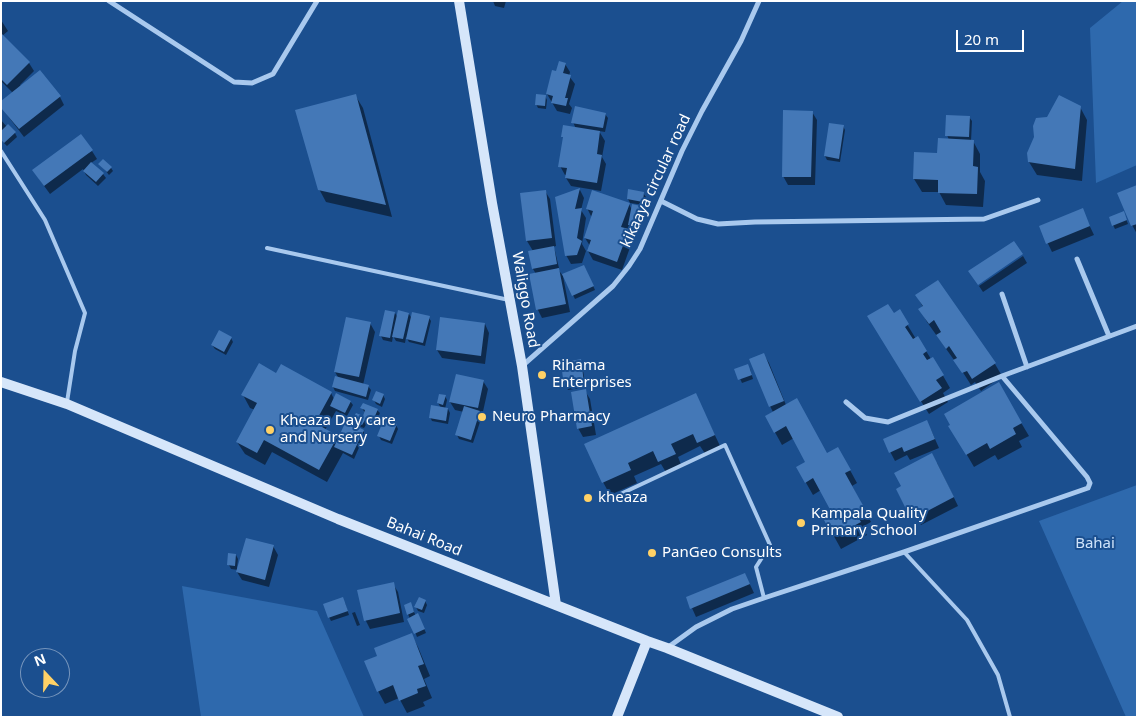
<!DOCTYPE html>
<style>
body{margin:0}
#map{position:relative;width:1138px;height:718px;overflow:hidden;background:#1b4f8f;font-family:"Noto Sans",sans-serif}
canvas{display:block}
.frame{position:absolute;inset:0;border:2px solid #fff;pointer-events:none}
.north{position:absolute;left:20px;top:648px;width:50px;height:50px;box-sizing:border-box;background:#1b4f8f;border:1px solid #7695bc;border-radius:50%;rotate:339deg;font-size:14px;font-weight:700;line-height:20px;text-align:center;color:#fff}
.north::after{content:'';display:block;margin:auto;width:18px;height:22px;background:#ffd166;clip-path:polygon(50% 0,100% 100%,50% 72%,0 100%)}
.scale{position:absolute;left:956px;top:30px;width:68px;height:22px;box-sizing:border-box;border:2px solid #fff;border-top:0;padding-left:6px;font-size:15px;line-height:18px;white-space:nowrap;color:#fff;-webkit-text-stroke:4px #1b4f8f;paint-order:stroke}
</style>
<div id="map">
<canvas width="1138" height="718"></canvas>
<div class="frame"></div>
<div class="north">N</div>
<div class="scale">20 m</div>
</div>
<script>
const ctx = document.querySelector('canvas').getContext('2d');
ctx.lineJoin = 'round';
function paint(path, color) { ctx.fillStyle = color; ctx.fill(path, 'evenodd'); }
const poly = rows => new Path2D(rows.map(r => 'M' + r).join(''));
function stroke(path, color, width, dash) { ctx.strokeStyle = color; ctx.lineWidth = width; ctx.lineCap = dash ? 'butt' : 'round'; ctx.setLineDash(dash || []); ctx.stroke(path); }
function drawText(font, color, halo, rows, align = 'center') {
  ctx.font = font + ' "Noto Sans",sans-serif'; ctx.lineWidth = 4; ctx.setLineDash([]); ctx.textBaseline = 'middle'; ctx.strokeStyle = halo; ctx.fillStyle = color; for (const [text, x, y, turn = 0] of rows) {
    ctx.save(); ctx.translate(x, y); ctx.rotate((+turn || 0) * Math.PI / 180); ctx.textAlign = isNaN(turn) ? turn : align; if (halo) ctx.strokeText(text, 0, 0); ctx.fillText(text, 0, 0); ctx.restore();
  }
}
const green = poly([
 [1123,1,1137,1,1137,165,1096,183,1090,28],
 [1137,485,1137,717,1126,717,1039,521],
 [182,586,317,611,364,717,201,717]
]);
const shadow = poly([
 [493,1,506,1,504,8,495,6],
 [1,20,8,31,2,36,29,63,34,71,20,85,21,86,60,97,64,105,24,137,1,107,13,93,1,81],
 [565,64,570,72,569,76,575,84,569,104,572,108,570,114,557,111,547,94],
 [355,95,363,108,392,217,326,202,319,189],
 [545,96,547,100,546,109,538,108,536,104],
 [1080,107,1087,120,1082,181,1037,175,1029,162,1048,118],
 [812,112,817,120,815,185,788,185,783,176],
 [605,114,608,118,605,132,599,131,605,141,602,157,606,164,601,191,571,186,566,178,567,175,565,175,560,166,564,139,562,136,576,129,573,122],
 [969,117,972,121,971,141,973,141,980,154,980,172,985,181,983,207,946,205,939,192,922,192,914,179,938,154,949,140,947,135],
 [1,120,7,127,8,126,15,133,17,137,7,146,1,140],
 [830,124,843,126,845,130,840,162,827,160,825,156],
 [92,151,97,159,91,163,103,174,106,178,98,186,86,175,83,169,50,194,39,179],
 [100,164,111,168,113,171,109,175],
 [1137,187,1137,234,1132,225],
 [580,190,584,198,581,210,586,218,582,244,586,251,582,263,571,264,566,255,556,198],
 [545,191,550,199,556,246,553,247,555,251,559,268,557,268,563,276,570,312,542,318,538,310,531,275,536,274,533,269,530,252,533,251,527,241],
 [643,193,646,197,644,205,630,203,628,199],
 [629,204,632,210,640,207,642,211,639,230,632,229,630,225,628,230,633,239,622,270,593,260,588,251,590,246,585,238,592,218,587,208],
 [1082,210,1094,235,1052,252,1040,227],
 [1125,216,1128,224,1115,229,1113,225],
 [1023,256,1027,263,983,292,979,286],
 [586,270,595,290,575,299,573,295],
 [937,281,995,364,1002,376,981,391,975,382,971,385,955,360,954,360,927,322,920,309,923,307,917,296],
 [899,311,916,339,918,338,931,359,933,358,950,388,943,393,948,402,929,414,876,329],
 [395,313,398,318,409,314,412,319,429,318,431,321,425,346,409,342,406,337,405,343,396,341,393,336,392,342,383,340,381,336],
 [370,323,375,332,363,385,368,386,371,390,368,400,335,391,333,387,339,379,335,372],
 [485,324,489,333,485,364,442,358,437,350],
 [231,338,233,342,226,355,215,349,212,345],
 [764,355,769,363,786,405,827,454,838,448,857,483,852,486,871,522,862,527,867,535,841,549,825,520,835,515,821,490,813,495,797,467,807,462,794,438,782,445,766,416,773,412,770,406],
 [580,361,582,365,586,387,568,390,566,386,562,364],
 [750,369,753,379,742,383,736,370],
 [277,374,331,393,334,399,350,401,353,405,347,416,336,411,325,430,337,437,339,440,363,431,365,434,354,459,343,453,327,482,272,452,265,465,245,454,237,442,255,410,250,408,243,395],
 [483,381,488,389,482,416,473,443,459,439,457,435,464,412,455,410,450,402],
 [998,384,1029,436,1019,441,1022,447,998,460,995,455,974,467,950,426],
 [585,391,590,399,596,435,583,437,578,428],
 [383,395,385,399,382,407,376,404,374,400],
 [445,396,447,400,445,409,448,409,450,413,448,424,432,421,430,417,441,408,438,403],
 [362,408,377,410,380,413,374,426,367,423,364,428,357,426,354,421,363,417,365,413],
 [702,408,721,448,706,455,700,446,678,457,682,467,667,474,661,464,634,476,637,483,610,495,603,482,586,445],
 [396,425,398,429,392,444,381,440,379,436],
 [931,430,939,448,910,460,907,455,895,461,884,440],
 [937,463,958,506,921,525,916,515,912,517,908,510,916,505],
 [273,546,278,555,269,587,242,580,237,572,238,570,231,569,229,565,236,555,238,559,237,568,238,568],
 [745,574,754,593,696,617,692,608],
 [393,584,398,592,404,622,370,629,366,621,359,591],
 [425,601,427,605,424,613,418,611,416,607],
 [345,603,349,615,331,621,329,617],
 [410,604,416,616,420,619,426,633,417,637,408,614],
 [355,612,360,625,357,626,352,613],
 [411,634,418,647,430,676,424,679,432,698,423,702,425,706,407,713,399,698,385,704,378,691,379,657]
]);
const building = poly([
 [1,33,30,62,7,85,1,79],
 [559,61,566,63,563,73,571,75,565,98,568,98,566,106,551,103,553,96,546,94,552,70,556,71],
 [40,70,61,96,19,129,1,108,1,101],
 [356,94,386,205,318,190,295,110],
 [536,94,546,95,545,106,535,105],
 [1059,95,1081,106,1075,169,1028,162,1027,153,1034,137,1033,126,1036,118,1047,117],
 [575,106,606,113,603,128,571,123],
 [783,110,813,111,811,177,782,177],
 [946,115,970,116,969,137,945,136],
 [829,123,844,125,839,159,824,156],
 [8,124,16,132,4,143,1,140,1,131],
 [563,125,600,131,597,154,602,155,597,183,565,178,567,168,558,167,563,137,561,137],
 [81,134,93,150,44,186,32,170],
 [938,138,974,140,973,166,978,167,977,194,938,193,938,180,913,179,914,152,937,153],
 [103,159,112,167,107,172,98,164],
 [91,162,104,173,96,182,83,171],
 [1137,185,1137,224,1131,226,1117,193],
 [580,188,575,209,582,208,577,238,582,241,577,255,565,256,555,197],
 [628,189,644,192,643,202,627,199],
 [546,190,552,238,526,241,520,193],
 [592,190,630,203,621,227,629,229,617,262,587,251,591,240,584,238,593,211,586,209],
 [632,204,641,206,637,227,628,225],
 [1083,208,1090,226,1046,244,1039,226],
 [1124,211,1127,220,1112,226,1109,217],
 [1014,241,1023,254,978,285,968,271],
 [554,246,557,264,532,269,528,251],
 [584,265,594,286,572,296,562,274],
 [559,268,566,304,536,310,529,274],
 [938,280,996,363,972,379,967,371,962,373,953,360,957,358,949,346,946,349,936,335,941,332,934,320,929,324,918,309,923,306,915,295],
 [888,304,894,313,900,309,909,324,905,327,913,339,918,336,927,351,923,354,927,360,933,357,944,375,936,380,942,388,920,402,867,316],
 [385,310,395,312,390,338,379,336],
 [398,310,409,313,403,339,392,337],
 [412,312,430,316,423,343,406,339],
 [346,317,371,322,359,377,334,372],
 [440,317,485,323,481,356,436,350],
 [219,330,232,337,224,352,211,345],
 [764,353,784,401,769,407,749,359],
 [581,359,584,383,564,386,561,363],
 [259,363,276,373,281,364,332,392,315,423,338,436,319,470,264,440,257,453,236,442,257,403,241,395],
 [748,364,752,375,738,380,734,369],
 [456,374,484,380,478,408,449,402],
 [335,376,369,385,366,397,332,387],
 [999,382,1022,423,1013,428,1016,434,990,449,987,443,966,455,948,426,950,425,944,414],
 [586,389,592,426,577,429,571,392],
 [376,391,384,394,380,404,372,400],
 [336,393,351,401,345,413,330,406],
 [696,393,715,435,697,443,693,434,671,444,676,454,658,462,653,451,628,463,631,470,602,483,584,444],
 [439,394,446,395,443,405,437,403],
 [797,398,827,453,838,447,851,470,845,473,865,509,856,514,861,522,833,537,824,520,833,515,813,478,805,483,796,467,805,462,786,426,774,433,765,416],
 [363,403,378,409,372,423,365,420,362,425,352,421,356,413,363,416,365,410,360,408],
 [431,405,448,408,446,421,429,418],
 [464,406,480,411,471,440,455,435],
 [384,419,397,424,390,441,377,436],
 [927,420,935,439,904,452,902,447,889,453,883,439],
 [346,421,364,430,352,455,334,447],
 [932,453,954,497,916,517,910,507,906,509,896,489,901,486,894,473],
 [246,538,274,545,265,580,236,572],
 [228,553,236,554,235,566,227,565],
 [745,573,750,584,690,609,686,597],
 [394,582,400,613,364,621,357,590],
 [343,597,348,611,328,618,323,604],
 [419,597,426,600,422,610,414,607],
 [411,602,414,612,407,615,404,605],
 [418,613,425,629,414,634,407,619],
 [412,633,424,664,418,666,426,686,417,689,418,693,399,701,393,685,377,692,364,661,377,656,374,648]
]);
const lane = poly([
 [1,151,45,220,85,313,75,351,67,402],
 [267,248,509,300],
 [612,498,725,445,770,545,756,567,764,598],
 [904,552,967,620,998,675,1010,717]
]);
const street = poly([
 [109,1,234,82,252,83,273,74,317,1],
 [661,201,697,219,718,224,755,222,984,219,1038,200],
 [1077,259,1109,336],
 [1002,294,1027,367],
 [522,366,613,286,629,266,640,249,682,151,702,111,741,41,759,1],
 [1002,376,1137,326],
 [667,648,696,627,732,609,764,598,904,552,1088,488,1090,483,1087,477,1002,376,888,422,865,418,846,402]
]);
const secondary = poly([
 [459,1,492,203,522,366,556,605],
 [1,382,67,404,338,519,647,641,667,648,838,717],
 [617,717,647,641]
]);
const markers = [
 [542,375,5,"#ffd166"],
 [482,417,5,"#ffd166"],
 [270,430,5,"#ffd166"],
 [588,498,5,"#ffd166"],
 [801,523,5,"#ffd166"],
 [652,553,5,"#ffd166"]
];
const streetNames = [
 ["kikaaya circular road",656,181,-65],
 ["Waliggo Road",525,300,80],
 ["Bahai Road",424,537,22]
];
const poiNames = [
 ["Rihama",552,366],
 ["Enterprises",552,383],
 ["Neuro Pharmacy",492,417],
 ["Kheaza Day care",280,421],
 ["and Nursery",280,438],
 ["kheaza",598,498],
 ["Kampala Quality",811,514],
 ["Primary School",811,531],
 ["PanGeo Consults",662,553]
];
const parkNames = [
 ["Bahai",1095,544]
];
paint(green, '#2e69ad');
paint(shadow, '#0007');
paint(building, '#4478b7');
stroke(lane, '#a9c9ee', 4);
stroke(street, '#a9c9ee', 5);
stroke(secondary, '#d6e6fa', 10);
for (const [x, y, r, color] of markers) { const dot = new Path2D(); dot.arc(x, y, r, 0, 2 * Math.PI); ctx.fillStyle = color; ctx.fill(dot); stroke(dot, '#1b4f8f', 2); }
drawText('15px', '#fff', '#1b4f8f', streetNames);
drawText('15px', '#fff', '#1b4f8f', poiNames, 'left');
drawText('15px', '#cfe3fa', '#1b4f8f', parkNames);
</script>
